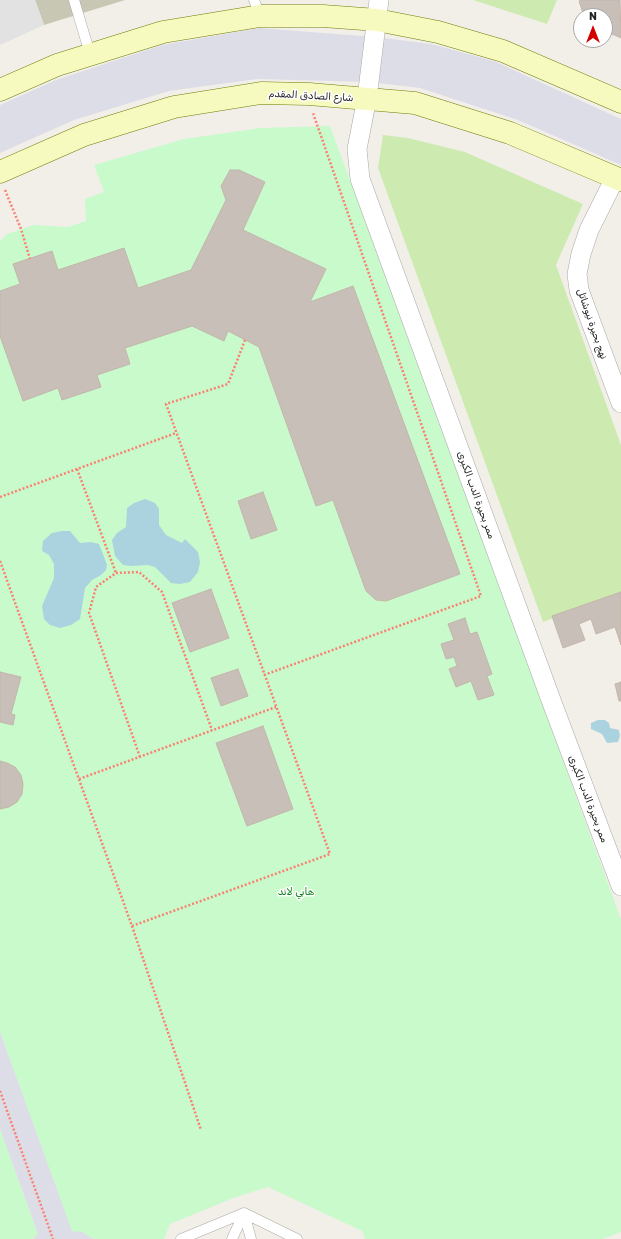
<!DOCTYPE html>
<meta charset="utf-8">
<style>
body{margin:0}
#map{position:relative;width:621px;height:1239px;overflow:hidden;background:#f2efe9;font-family:Rubik,sans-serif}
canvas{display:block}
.north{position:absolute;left:573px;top:8px;width:40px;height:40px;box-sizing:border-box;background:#fff;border:1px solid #a7a7a7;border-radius:50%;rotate:0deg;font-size:11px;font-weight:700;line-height:16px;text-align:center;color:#222}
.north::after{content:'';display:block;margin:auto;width:14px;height:18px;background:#d40000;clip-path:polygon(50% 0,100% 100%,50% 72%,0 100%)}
</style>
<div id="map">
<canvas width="621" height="1239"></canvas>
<div class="north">N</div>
</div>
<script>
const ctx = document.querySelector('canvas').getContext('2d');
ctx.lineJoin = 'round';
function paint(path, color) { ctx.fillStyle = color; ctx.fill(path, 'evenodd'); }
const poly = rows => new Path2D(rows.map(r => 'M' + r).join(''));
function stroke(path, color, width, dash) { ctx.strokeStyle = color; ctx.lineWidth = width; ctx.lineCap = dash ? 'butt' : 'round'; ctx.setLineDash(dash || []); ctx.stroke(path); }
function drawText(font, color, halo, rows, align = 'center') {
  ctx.font = font + ' Rubik,Vazirmatn,sans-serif'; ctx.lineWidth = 3; ctx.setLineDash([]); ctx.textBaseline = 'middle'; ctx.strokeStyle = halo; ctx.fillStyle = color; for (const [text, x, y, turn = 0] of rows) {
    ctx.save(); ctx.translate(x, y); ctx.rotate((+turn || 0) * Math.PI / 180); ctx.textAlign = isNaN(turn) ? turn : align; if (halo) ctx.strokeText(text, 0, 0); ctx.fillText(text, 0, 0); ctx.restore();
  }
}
const construction = poly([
 [35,0,125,0,44,25]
]);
const grass = poly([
 [473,0,557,0,547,24],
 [383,135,408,138,465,152,583,204,556,265,621,445,621,594,543,622,378,168]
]);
const park = poly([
 [330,126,621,919,621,1232,603,1239,365,1239,362,1231,268,1187,233,1198,170,1224,164,1239,94,1239,82,1232,72,1232,0,1032,0,241,7,234,34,225,68,227,86,221,85,199,104,192,94,165,184,139,261,128],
 [0,1129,38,1234,33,1239,0,1239]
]);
const parking = poly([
 [0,0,35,0,44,25,0,45]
]);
const plaza = poly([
 [259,28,375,37,431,44,494,61,621,119,621,165,518,120,420,88,369,82,257,79,169,91,74,120,0,153,0,105,56,80,162,45],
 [0,1032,72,1231,82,1232,94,1239,33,1239,38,1234,0,1129]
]);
const water = poly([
 [145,499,155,503,159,509,159,525,166,535,182,543,185,539,198,552,200,562,198,572,190,582,180,584,171,583,155,567,148,565,131,566,123,565,115,556,112,540,117,533,126,527,127,508,134,503],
 [62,531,70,531,80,543,91,542,99,544,107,565,106,570,101,575,92,580,85,588,80,619,71,625,60,628,50,625,44,619,42,606,54,578,54,564,49,555,42,551,43,541,52,533],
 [598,720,605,720,609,723,610,728,619,730,620,736,618,742,607,743,602,734,591,729,591,723]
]);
const building = poly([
 [582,0,620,0,621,38,605,31,605,16,584,16,579,1,582,0],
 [230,170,239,170,265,182,243,230,326,269,310,302,353,286,460,574,386,601,376,600,366,591,333,500,316,506,259,347,228,331,224,341,192,326,125,348,130,364,97,375,101,387,62,400,58,388,23,401,0,336,0,291,20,284,13,264,52,251,58,270,124,248,138,288,191,270,226,200,221,186,230,170],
 [263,492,277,530,251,539,238,501,263,492],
 [211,589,229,638,190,652,172,603,211,589],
 [621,592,621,645,615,627,596,634,591,619,579,624,585,640,563,648,552,616,621,592],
 [465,618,470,634,477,632,492,674,487,676,494,695,478,700,471,681,456,687,449,669,457,666,454,657,446,659,441,644,454,640,448,624,465,618],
 [238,669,248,696,221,706,211,678,238,669],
 [0,672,21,677,11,714,15,715,13,725,0,722,0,672],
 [621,682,621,701,619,701,615,684,621,682],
 [263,726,293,809,247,826,216,743,263,726],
 [0,761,7,763,15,767,21,775,23,784,22,794,17,802,9,807,0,809,0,761]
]);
const path = poly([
 [5,190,21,229,30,259],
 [77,469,116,573],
 [0,497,176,433],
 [0,561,132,926,201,1130],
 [264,675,481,596,313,113],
 [140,757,89,613,96,587,116,573,139,572,162,592,212,730],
 [79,779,276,707],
 [132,926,330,854,166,404,228,384,245,340],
 [0,1091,53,1239]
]);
const lane = poly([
 [74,0,90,54],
 [254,0,260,16],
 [181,1239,244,1213,297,1239],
 [232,1239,244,1213,251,1239]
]);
const street = poly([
 [379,0,367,98,357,149,360,179,551,700,621,886],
 [615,178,589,230,581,254,577,274,579,290,621,403]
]);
const secondary = poly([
 [0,90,57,65,163,32,260,16,323,16,377,20,438,32,503,51,621,102],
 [0,172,84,135,174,107,261,93,309,94,415,103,510,133,621,180]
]);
const streetNames = [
 ["شارع الصادق المقدم",311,96,3],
 ["نهج بحيرة نيوشاتل",592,324,71],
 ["ممر بحيرة الدب الكبرى",476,495,70],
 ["ممر بحيرة الدب الكبرى",588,799,69]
];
const parkNames = [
 ["هابي لاند",296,892]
];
paint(construction, '#c7c7b4');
paint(grass, '#cdebb0');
paint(park, '#c8facc');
paint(parking, '#e2e2e2');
paint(plaza, '#dddde8');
paint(water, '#aad3df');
paint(building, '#c7bfb8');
stroke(building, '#c4b6ab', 1);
stroke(lane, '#a9a9a9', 11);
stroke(street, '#a9a9a9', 20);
stroke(secondary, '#707d05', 23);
stroke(path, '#fa8072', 2.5, [2, 2]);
stroke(lane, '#fff', 10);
stroke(street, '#fff', 19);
stroke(secondary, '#f7fabf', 22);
drawText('10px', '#222', '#fff', streetNames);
drawText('10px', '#0c8416', '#fff', parkNames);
</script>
